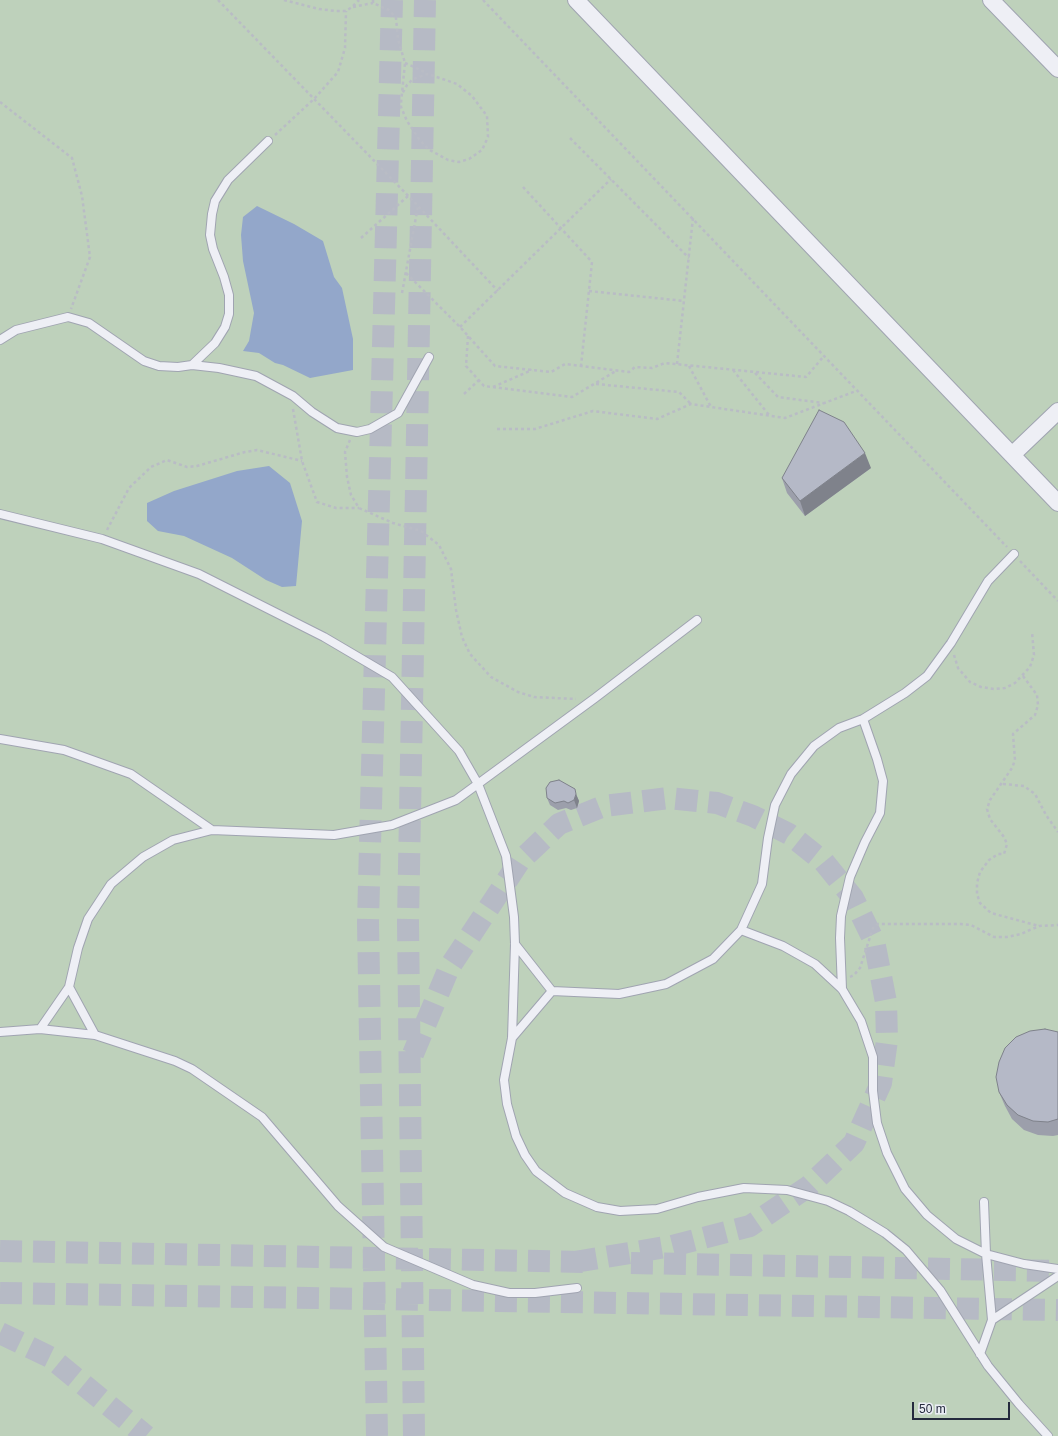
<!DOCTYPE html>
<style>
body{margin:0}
#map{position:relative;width:1058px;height:1436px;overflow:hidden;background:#dbdee7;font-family:Helvetica,sans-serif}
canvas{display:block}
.scale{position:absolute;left:912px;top:1402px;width:98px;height:18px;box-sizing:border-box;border:2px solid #242a3d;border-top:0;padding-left:5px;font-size:12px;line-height:14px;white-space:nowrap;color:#242a3d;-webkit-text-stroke:3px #eaedf4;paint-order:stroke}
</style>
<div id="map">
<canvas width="1058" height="1436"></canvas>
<div class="scale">50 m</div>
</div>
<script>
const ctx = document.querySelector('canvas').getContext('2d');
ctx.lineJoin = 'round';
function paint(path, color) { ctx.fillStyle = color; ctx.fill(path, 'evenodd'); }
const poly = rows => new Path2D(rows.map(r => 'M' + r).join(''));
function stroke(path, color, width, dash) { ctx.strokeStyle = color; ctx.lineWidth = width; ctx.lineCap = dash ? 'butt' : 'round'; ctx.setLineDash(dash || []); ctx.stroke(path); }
const green = poly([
 [0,0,1058,0,1058,1436,0,1436]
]);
const water = poly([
 [257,206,294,224,323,241,334,277,342,288,353,339,353,370,310,378,283,365,275,363,259,353,243,351,249,341,254,313,243,261,241,235,243,217],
 [269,466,290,483,302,521,296,586,282,587,266,580,232,558,184,536,158,531,147,521,147,503,174,491,237,471]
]);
const primaryTunnel = poly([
 [413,1054,449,968,519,862,559,824,604,806,669,798,717,803,753,816,789,834,824,862,853,898,874,941,886,1002,887,1040,881,1083,854,1143,809,1186,750,1226,672,1246,575,1262],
 [0,1251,589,1262],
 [631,1263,1058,1271],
 [0,1293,1058,1310],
 [0,1333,50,1357,146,1436],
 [377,1436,368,922,392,0],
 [414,1436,408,922,425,0]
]);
const path = poly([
 [218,0,418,206,498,291],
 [284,0,319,9,336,11,346,11,352,7,359,0],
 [373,0,373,3,389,10,396,18,398,39,405,63,401,103,401,107,407,121,419,139,428,149,448,160,459,162,469,159,482,150,488,137,487,116,472,96,457,84,428,74,413,79,407,85,402,94],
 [483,0,1007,547],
 [353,7,373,3],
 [405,63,427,73],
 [0,102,72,158,82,196,90,257,71,309],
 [275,135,314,99,338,72,345,48,346,11],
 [570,138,689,258],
 [523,187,592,262,581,366],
 [361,238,408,196],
 [406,273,460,327,495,366,551,372,565,364,629,372,635,367,652,368,665,363,806,377,824,356],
 [589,291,684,301],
 [402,293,418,206],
 [460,327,611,179],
 [468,336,466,366,484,386,572,397,616,371],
 [677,364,693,218],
 [689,366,711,407],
 [733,370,769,415],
 [755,373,778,397,823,403],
 [596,384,679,392,691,404],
 [493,387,532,370],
 [464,394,479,380],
 [293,409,302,461,317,502,336,508,359,508],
 [497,429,535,429,593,411,657,419,691,404,785,418,856,391],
 [350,440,345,452,347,477,351,495,359,508,393,523,421,531,439,545,451,569,456,610,462,637,470,654,491,677,518,692,534,697,576,699],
 [107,530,129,488,151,467,167,460,187,467,197,466,245,452,257,450,302,461],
 [1020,561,1058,601],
 [954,655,958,668,970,682,981,687,994,689,1005,688,1015,683,1030,667,1034,655,1032,632],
 [1023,676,1037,695,1038,705,1035,715,1013,734,1015,760,1012,768,990,800,987,809,990,819,1004,837,1007,844,1004,854,998,854,989,860,980,872,977,883,977,894,980,903,991,913,1039,926],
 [1003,784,1024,786,1035,794,1046,815,1058,832],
 [850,977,854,975,860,968,873,928,878,924,961,924,971,925,994,937,1007,937,1021,934,1039,926,1058,925]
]);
const lane = poly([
 [0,340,16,330,68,317,89,323,144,361,159,366,178,367,192,365,219,368,256,376,293,396,312,412,337,428,357,432,370,429,398,413,429,357],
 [192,365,215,343,225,327,229,314,229,295,224,277,213,249,210,235,212,214,215,201,228,180,268,141],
 [0,514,102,539,199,574,324,637,392,677,459,751,478,784,506,856,514,917,515,944,512,1038,504,1080,507,1104,516,1136,525,1155,536,1171,565,1193,597,1207,620,1211,657,1209,698,1197,744,1188,787,1190,828,1201,849,1211,885,1233,906,1250,940,1290,988,1366,1019,1404,1048,1436],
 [0,739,64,750,131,774,212,830],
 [741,930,783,946,815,964,842,989,861,1021,873,1057,873,1091,877,1123,887,1153,905,1189,927,1215,956,1239,986,1254,984,1202],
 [515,944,552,991,619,994,666,984,713,959,741,930,762,884,768,838,775,805,791,774,814,746,839,728,863,719,905,693,927,676,951,643,988,581,1014,554],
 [69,987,95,1035,175,1061,192,1069,262,1117,338,1206,384,1247,473,1285,509,1293,535,1293,577,1288],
 [842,989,840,938,841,916,850,877,865,842,880,813,883,781,877,759,863,719],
 [40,1029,69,987,78,948,88,919,111,884,143,857,173,840,212,830,334,835,392,825,456,800,595,698,697,620],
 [0,1032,40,1029,95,1035],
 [512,1038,552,991],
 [992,1320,1058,1276],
 [980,1354,992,1320,986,1254,1024,1264,1058,1269]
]);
const street = poly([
 [576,0,1058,503],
 [991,0,1058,69],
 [1012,455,1058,411]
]);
const wall = poly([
 [871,468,805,516,787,493,782,478],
 [576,794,579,801,577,808,571,810,566,808,558,810,550,805,547,798],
 [1058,1032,1058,1135,1053,1136,1038,1135,1024,1130,1012,1119,1005,1106,999,1092]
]);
const shadedWall = poly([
 [865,453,871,468,805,516,800,501],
 [576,794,579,801,577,808,574,800]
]);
const building = poly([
 [819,410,844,422,865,453,800,501,782,478,819,410],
 [559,780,575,789,576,794,574,800,568,803,564,801,555,803,547,798,546,788,550,782,559,780],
 [1045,1029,1058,1032,1058,1119,1048,1122,1033,1121,1018,1115,1007,1105,999,1092,996,1077,999,1062,1005,1048,1016,1037,1030,1031,1045,1029]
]);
paint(green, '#bed1bb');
paint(water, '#93a7ca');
stroke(primaryTunnel, '#b6bac5', 22, [22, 11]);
stroke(lane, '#a0a4b1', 10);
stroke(street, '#a0a4b1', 18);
stroke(path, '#b9bcc5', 2.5, [3, 3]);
stroke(lane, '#eeeff5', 8);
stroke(street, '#eeeff5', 16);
paint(wall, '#9c9fab');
paint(shadedWall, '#7f828b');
paint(building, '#b5b9c7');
stroke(building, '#7f828b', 1);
</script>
